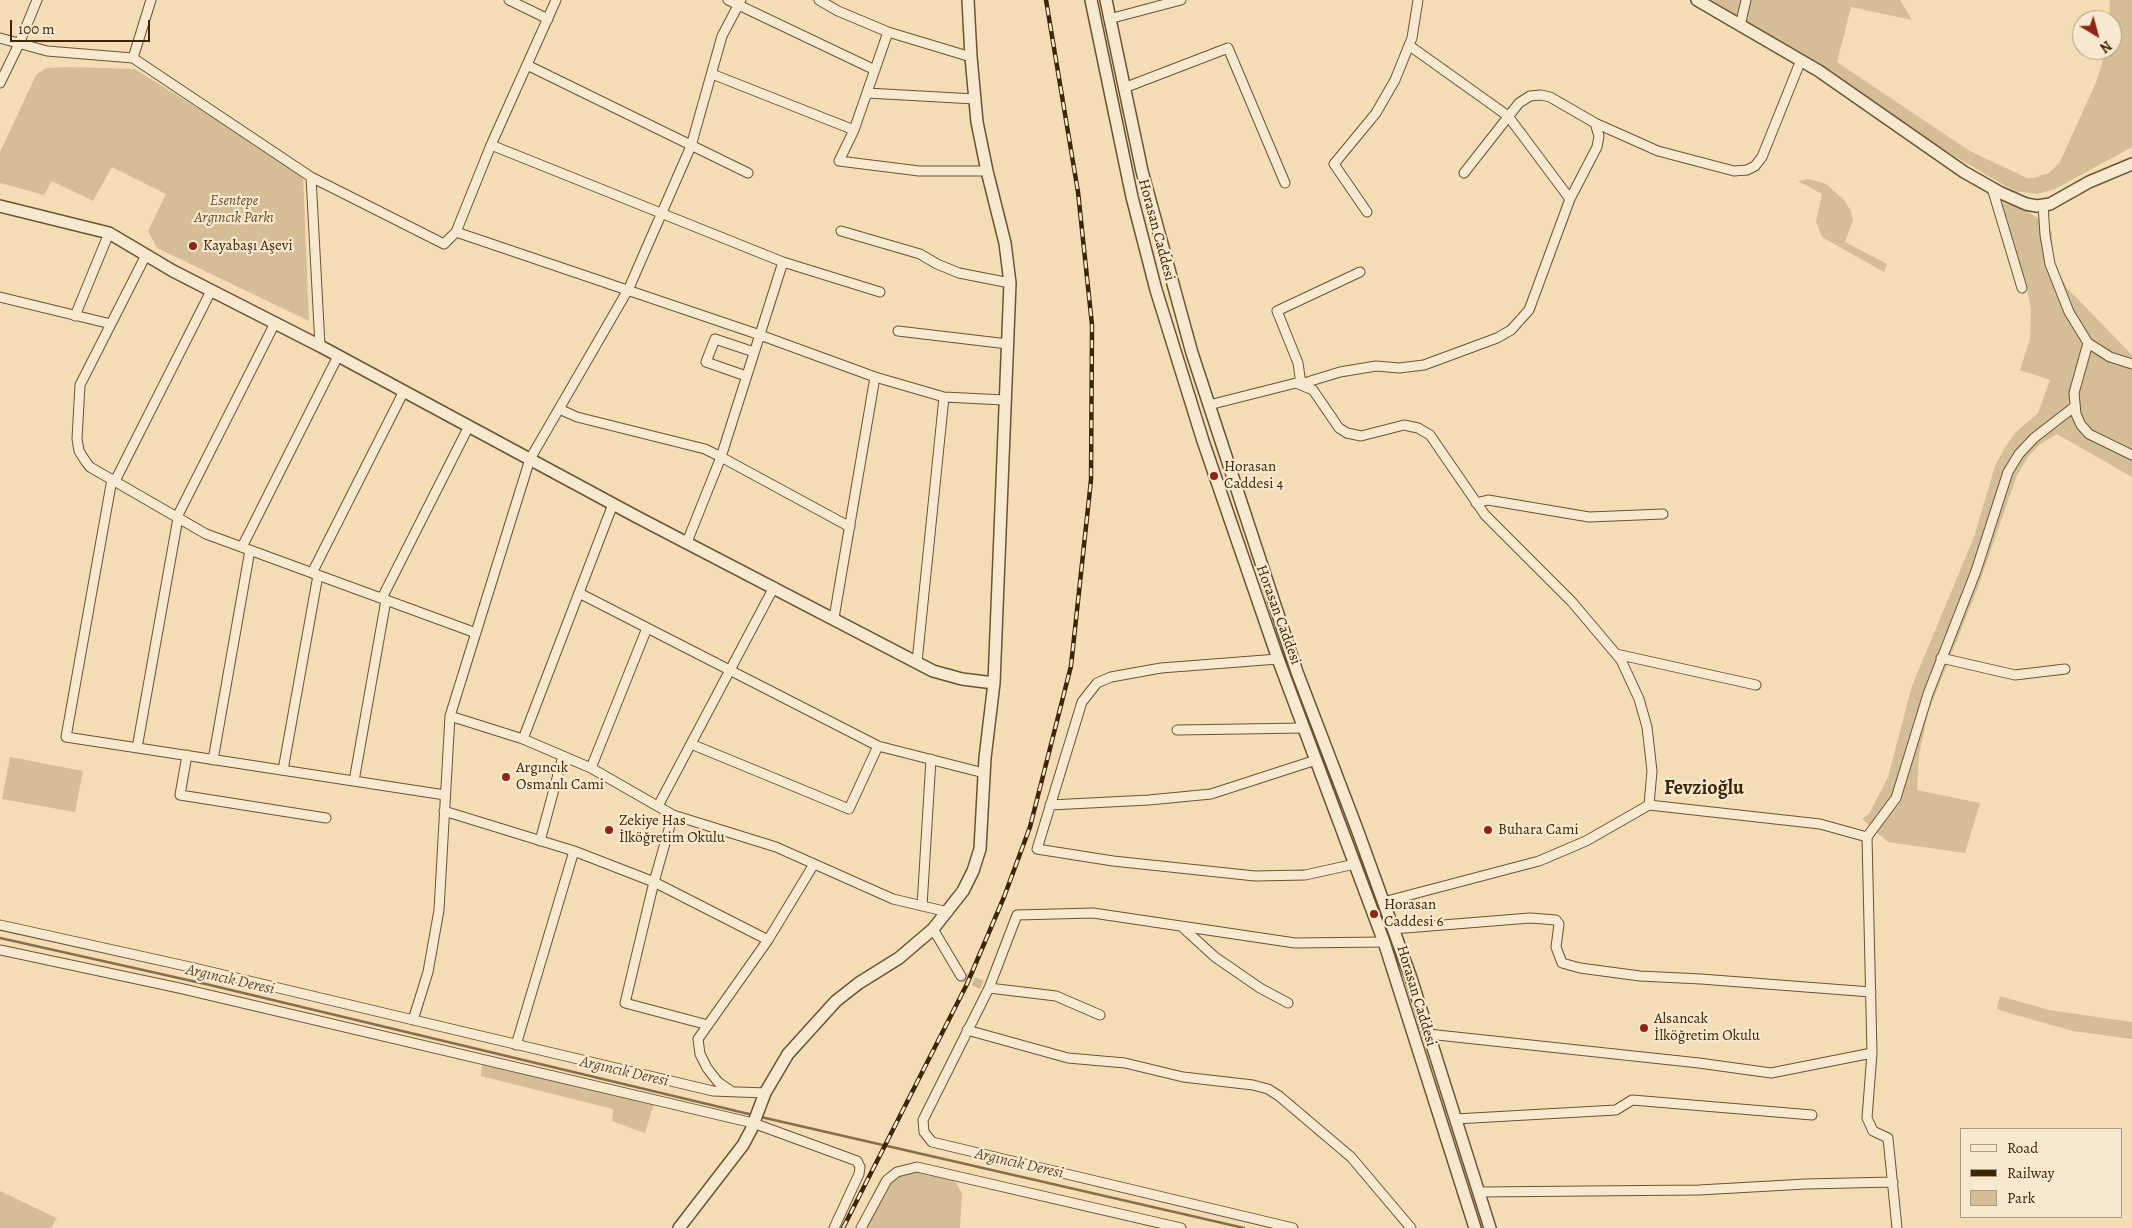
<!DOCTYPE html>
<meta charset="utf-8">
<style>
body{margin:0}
#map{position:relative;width:2132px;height:1228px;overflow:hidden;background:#f3ddb5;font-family:Alegreya,serif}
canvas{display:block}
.legend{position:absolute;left:1960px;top:1128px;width:162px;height:90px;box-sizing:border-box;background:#f7e9cf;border:1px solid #ad9b7e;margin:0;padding:6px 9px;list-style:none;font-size:15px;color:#3d2505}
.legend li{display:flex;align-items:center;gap:10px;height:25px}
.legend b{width:25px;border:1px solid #ad9b7e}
.north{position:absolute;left:2072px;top:10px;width:50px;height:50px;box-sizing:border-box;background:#f7e9cf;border:1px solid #ad9b7e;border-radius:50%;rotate:143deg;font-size:14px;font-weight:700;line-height:20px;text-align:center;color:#3d2505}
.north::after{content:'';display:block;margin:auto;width:18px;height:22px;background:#8f2418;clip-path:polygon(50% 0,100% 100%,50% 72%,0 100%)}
.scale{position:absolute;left:10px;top:20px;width:140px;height:22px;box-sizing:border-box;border:2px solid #3d2505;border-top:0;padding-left:6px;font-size:15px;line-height:18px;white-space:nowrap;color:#3d2505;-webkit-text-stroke:4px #f7e9cf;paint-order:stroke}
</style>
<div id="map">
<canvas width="2132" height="1228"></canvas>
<ul class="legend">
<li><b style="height:6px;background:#f7e9cf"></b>Road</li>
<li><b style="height:6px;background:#3d2505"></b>Railway</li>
<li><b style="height:14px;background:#d4be97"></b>Park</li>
</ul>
<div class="north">N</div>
<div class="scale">100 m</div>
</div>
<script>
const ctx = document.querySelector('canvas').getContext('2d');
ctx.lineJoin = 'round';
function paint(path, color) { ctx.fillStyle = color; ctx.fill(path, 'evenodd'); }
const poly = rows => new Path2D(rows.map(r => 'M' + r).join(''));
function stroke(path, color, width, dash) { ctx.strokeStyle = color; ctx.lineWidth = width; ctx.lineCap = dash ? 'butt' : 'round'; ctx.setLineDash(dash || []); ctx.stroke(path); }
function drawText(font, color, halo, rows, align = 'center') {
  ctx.font = font + ' Alegreya,serif'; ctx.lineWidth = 4.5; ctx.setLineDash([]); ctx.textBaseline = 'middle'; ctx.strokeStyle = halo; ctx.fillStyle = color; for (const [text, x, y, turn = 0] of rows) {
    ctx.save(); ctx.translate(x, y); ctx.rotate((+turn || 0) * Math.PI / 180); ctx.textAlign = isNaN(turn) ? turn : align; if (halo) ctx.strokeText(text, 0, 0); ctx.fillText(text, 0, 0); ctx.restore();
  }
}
const green = poly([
 [1712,0,1900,0,1912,20,1851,7,1837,62,1970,151,2027,178,2033,178,2049,173,2060,162,2097,80,2106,50,2112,50,2112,20,2109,20,2110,0,2132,0,2132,147,2055,189,2037,194,2014,191,1944,150,1833,73],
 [71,67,135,69,303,174,309,321,157,248,148,231,166,194,112,167,93,201,52,181,44,195,0,183,0,152,36,75,46,68],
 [1809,179,1826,184,1844,200,1851,211,1853,220,1845,242,1887,264,1884,272,1822,237,1816,222,1822,194,1798,181],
 [1998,202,2023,208,2046,224,2052,232,2052,248,2056,268,2067,288,2132,355,2132,477,2057,434,2042,443,2030,454,2017,475,1977,590,1929,710,1919,754,1917,790,1980,803,1965,853,1888,842,1862,819,1869,814,1888,777,1912,686,1974,537,1995,466,2004,449,2015,433,2038,413,2050,380,2020,370,2030,339,2031,310,2027,287],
 [10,757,83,771,75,812,2,799],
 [2000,996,2049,1010,2132,1022,2132,1039,2073,1031,2016,1015,1997,1009],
 [482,1065,654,1103,645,1133,612,1121,613,1109,481,1076],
 [899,1168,951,1179,956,1183,962,1193,960,1228,855,1228,881,1178],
 [0,1191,48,1214,57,1218,51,1228,0,1228]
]);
const stream = poly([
 [0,938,210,985,753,1115],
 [761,1117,1244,1228]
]);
const minorTunnel = poly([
 [961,976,989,988]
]);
const minor = poly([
 [509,0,548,19],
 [556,0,491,145,456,232,760,335,875,377,944,397,1004,400],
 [728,0,875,70],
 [819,0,838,11,888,32,971,57],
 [1109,19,1181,0],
 [1740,26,1746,0],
 [888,32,854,130,839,161,919,171,987,171],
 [0,38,47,51,133,58,311,177,444,244,456,232],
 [1410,46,1508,116,1570,199],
 [133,58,151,0],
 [527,65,748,173],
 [712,74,854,130],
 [0,83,19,44,37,0],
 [1124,88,1228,48,1285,183],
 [867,93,975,99],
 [491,145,783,262,880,292],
 [1464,173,1519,103,1530,96,1541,95,1550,97,1595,123,1658,151,1734,171,1747,170,1755,166,1762,157,1801,60],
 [311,177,320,346],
 [1992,188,2022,288],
 [2043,205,2045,235,2050,264,2069,312,2088,343,2110,357,2132,364],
 [1367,212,1334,164,1376,113,1395,80,1412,38,1418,0],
 [841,231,920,254,937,264,959,273,1010,283],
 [146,255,80,385,77,439,79,451,86,462,90,467,206,534,476,633],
 [783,262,721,457,850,527],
 [1360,272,1277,311,1298,363,1301,384,1340,372,1376,366,1399,368,1424,365,1497,338,1511,330,1529,310,1570,199,1597,147,1599,136,1595,123],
 [0,297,111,324],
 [75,316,109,233],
 [898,331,1008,344],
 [2088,343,2074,393,2076,414,2081,425,2089,434,2132,455],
 [746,376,706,362,715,339,754,352],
 [1209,405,1296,383,1313,390,1339,428,1347,433,1361,436,1404,425,1418,428,1430,435,1485,515,1572,602,1621,660,1639,699,1647,727,1652,771,1649,805],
 [559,409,577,417,705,449,721,457,687,542],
 [112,479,66,737,445,795],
 [115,481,211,291],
 [1476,503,1488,500,1589,517,1663,514],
 [177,517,275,323],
 [242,547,338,356],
 [312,573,404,391],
 [579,593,878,746,984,773],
 [382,598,469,426],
 [834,618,875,377],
 [1616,654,1756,685],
 [1941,658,2015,675,2065,669],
 [1278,659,1161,668,1111,677,1097,683,1082,702,1037,849,1113,861,1255,876,1305,875,1355,864],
 [917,662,944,397],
 [450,716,523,739,591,768,673,815,776,847,893,899,948,912],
 [1177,730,1304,728],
 [523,739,613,504],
 [691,744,849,809,878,746],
 [137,748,178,518],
 [187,755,180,795,326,818],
 [213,760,250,550],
 [591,768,647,628],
 [283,770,318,575],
 [354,781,386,600],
 [1050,805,1149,800,1211,794,1316,760],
 [658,806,774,587],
 [444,811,574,851,654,882,768,940],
 [673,815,654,882,625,1003,708,1025],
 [540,841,563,756],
 [1383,902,1539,861,1586,841,1649,805,1820,824,1867,837],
 [922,906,931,759],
 [0,925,190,967,713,1091,765,1093],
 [1181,926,1215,957,1260,988,1288,1003],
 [933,929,961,976],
 [1393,929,1530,918,1556,920,1559,924,1556,947,1562,963,1580,968,1640,976,1701,979,1871,992],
 [0,950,179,988,753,1123,857,1161,860,1167,859,1174,834,1228],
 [989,988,1056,996,1100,1015],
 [413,1020,428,972,439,910,450,716,530,459,629,288,691,146,722,36,741,0],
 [967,1030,1068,1058,1125,1063,1183,1077,1253,1085,1268,1089,1279,1096,1351,1157,1411,1228],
 [1428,1034,1699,1063,1771,1073,1872,1053],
 [516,1045,574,851],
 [731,1091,718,1082,707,1068,700,1054,698,1039,768,940,814,864],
 [1455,1119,1616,1110,1632,1100,1812,1115],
 [1479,1192,1699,1190,1806,1184,1893,1182],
 [861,1228,887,1180,897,1172,917,1167,1181,1228],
 [1293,1228,932,1142,924,1132,923,1120,989,988,1017,915,1093,913,1295,943,1384,942],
 [1897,1228,1888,1138,1873,1131,1867,1118,1872,1053,1867,837,1896,798,1928,694,1976,571,2008,472,2019,454,2034,438,2074,407]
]);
const tertiary = poly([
 [1091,0,1132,197,1156,290,1203,441,1278,659,1384,942,1475,1228],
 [1106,0,1142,171,1192,353,1297,672,1357,829,1411,978,1490,1228],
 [1697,0,1819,71,1964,172,2001,193,2026,204,2037,206,2050,204,2089,182,2132,164],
 [0,206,109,233,173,271,320,346,637,517,933,671,962,679,994,683],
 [679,1228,743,1145,751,1130,765,1093,788,1054,836,1001,859,983,899,958,933,929,963,891,973,871,980,849,985,758,994,683,1010,283,1005,243,987,171,977,122,971,57,968,0]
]);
const rail = poly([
 [843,1228,967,984,1004,897,1030,827,1071,666,1091,480,1092,325,1078,192,1046,0]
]);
const markers = [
 [193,246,5,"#8f2418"],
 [1214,476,5,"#8f2418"],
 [506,777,5,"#8f2418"],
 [609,830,5,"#8f2418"],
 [1488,830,5,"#8f2418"],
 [1374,914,5,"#8f2418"],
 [1644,1028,5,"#8f2418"]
];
const parkNames = [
 ["Esentepe",234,201],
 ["Argıncık Parkı",234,218]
];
const streetNames = [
 ["Horasan Caddesi",1156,230,75],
 ["Horasan Caddesi",1278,615,70],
 ["Horasan Caddesi",1416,996,73]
];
const poiNames = [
 ["Kayabaşı Aşevi",203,246],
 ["Horasan",1224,467],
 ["Caddesi 4",1224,484],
 ["Argıncık",516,768],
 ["Osmanlı Cami",516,785],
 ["Zekiye Has",619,821],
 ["İlköğretim Okulu",619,838],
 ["Buhara Cami",1498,830],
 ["Horasan",1384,905],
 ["Caddesi 6",1384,922],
 ["Alsancak",1654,1019],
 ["İlköğretim Okulu",1654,1036]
];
const waterNames = [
 ["Argıncık Deresi",230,980,13],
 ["Argıncık Deresi",624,1072,13],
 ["Argıncık Deresi",1019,1164,13]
];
const districtNames = [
 ["Fevzioğlu",1704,789]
];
paint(green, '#d4be97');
stroke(stream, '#856e4b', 2.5);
stroke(minorTunnel, '#cfb892', 9, [9, 4.5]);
stroke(minor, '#6a5331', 11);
stroke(tertiary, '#6a5331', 14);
stroke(minor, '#f7e9cf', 9);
stroke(tertiary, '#f7e9cf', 11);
stroke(rail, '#3d2505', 4.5);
stroke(rail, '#f7e9cf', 2.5, [8]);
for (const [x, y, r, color] of markers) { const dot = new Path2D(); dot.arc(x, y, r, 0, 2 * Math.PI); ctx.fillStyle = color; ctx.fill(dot); stroke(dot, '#f7e9cf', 2); }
drawText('italic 15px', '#634b2a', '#f7e9cf', parkNames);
drawText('15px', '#3d2505', '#f7e9cf', streetNames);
drawText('15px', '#3d2505', '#f7e9cf', poiNames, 'left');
drawText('italic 16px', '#614928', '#f7e9cf', waterNames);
drawText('bold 20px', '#3d2505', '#f7e9cf', districtNames);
</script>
